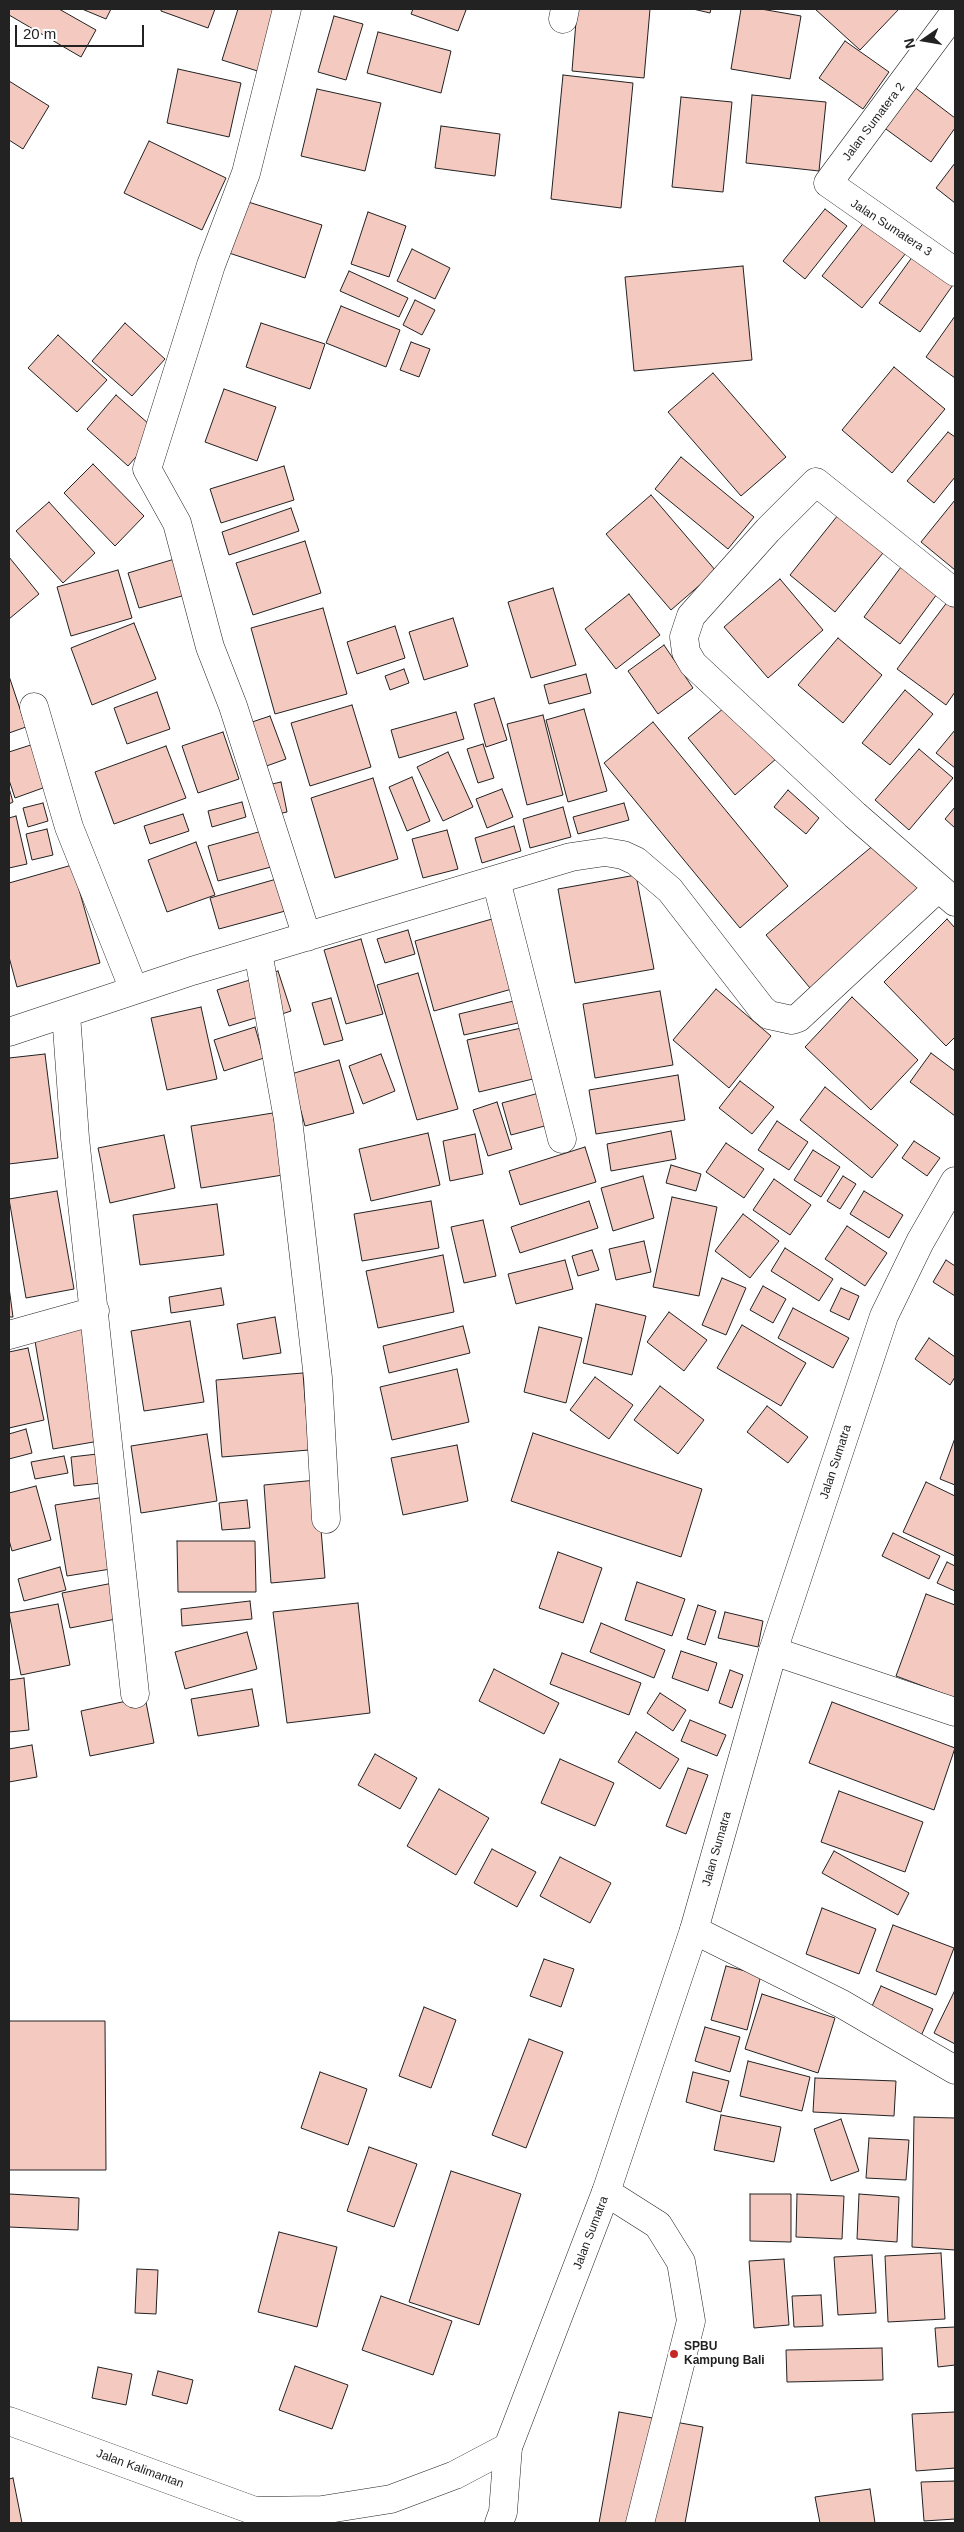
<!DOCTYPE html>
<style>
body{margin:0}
#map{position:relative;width:964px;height:2532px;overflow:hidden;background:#fff;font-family:Helvetica,sans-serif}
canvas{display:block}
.frame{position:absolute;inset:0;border:10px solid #222;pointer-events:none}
.north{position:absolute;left:899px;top:15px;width:50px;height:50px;-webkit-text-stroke:4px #fff;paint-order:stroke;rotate:257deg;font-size:14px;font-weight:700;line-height:20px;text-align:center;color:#222}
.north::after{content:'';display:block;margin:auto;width:18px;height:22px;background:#222;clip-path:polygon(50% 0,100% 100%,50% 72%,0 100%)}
.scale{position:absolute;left:15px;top:25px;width:129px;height:22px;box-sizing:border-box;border:2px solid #222;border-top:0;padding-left:6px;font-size:15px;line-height:18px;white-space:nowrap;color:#222;-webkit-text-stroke:4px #fff;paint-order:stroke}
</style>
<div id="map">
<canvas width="964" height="2532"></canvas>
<div class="frame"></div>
<div class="north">N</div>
<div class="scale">20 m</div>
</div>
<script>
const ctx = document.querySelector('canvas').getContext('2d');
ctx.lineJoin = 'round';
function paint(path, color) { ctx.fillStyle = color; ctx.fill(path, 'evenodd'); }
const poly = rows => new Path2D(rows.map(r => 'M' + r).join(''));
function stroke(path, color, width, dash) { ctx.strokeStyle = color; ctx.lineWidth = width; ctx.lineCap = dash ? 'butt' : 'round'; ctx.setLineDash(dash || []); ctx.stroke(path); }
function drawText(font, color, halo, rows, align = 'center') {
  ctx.font = font + ' Helvetica,sans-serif'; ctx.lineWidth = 4; ctx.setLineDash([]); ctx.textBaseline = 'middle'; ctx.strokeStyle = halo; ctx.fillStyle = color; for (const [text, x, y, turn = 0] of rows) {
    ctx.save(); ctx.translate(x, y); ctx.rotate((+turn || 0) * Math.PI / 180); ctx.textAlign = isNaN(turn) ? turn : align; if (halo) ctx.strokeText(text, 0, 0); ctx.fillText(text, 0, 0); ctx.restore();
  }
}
const building = poly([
 [9,9,59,9,96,30,81,57,9,15,9,9],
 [82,9,111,9,106,19,82,9],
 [161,9,215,9,208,28,161,11,161,9],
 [238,9,283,9,264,73,222,60,238,9],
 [413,9,463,9,466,10,458,31,411,14,413,9],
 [577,9,650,9,644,78,572,71,577,9],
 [693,9,711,9,710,13,693,9],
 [741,9,761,9,801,16,790,79,731,69,741,9],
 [815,9,899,9,860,50,815,9],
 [334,16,363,24,346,80,318,72,334,16],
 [378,32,451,51,441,93,367,73,378,32],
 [845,41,889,72,863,109,819,78,845,41],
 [178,69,241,83,229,137,167,123,178,69],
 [563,75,633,83,621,208,551,199,563,75],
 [9,81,49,106,23,149,9,140,9,81],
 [909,83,955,118,955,128,931,162,879,124,909,83],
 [317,89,381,103,365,171,301,156,317,89],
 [752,95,826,102,819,171,746,163,752,95],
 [681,97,732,102,723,192,672,187,681,97],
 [441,126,500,134,495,176,435,168,441,126],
 [149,141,226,178,202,230,124,193,149,141],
 [955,163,955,203,936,188,955,163],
 [245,201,322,225,305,278,229,253,245,201],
 [825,209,847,226,805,279,783,261,825,209],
 [368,212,406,226,389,277,351,264,368,212],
 [865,221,906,253,862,308,822,276,865,221],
 [412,249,450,268,435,299,397,281,412,249],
 [918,249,955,282,920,332,879,303,918,249],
 [743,266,752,360,634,371,625,277,743,266],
 [349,271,408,298,399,317,340,291,349,271],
 [415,300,435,310,422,335,403,325,415,300],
 [341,306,400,330,386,367,326,343,341,306],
 [955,316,955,378,926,357,955,316],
 [125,323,165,359,132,396,92,361,125,323],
 [261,323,325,344,310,389,246,367,261,323],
 [58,335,107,380,77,412,28,368,58,335],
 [411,342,430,349,419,377,400,370,411,342],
 [894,367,945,409,892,473,842,430,894,367],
 [713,373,786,457,741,496,668,412,713,373],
 [224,389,276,407,257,461,205,442,224,389],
 [116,395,158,432,128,466,87,429,116,395],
 [948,432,955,437,955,477,934,503,907,481,948,432],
 [681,457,754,517,728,549,655,489,681,457],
 [93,464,144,516,115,546,64,493,93,464],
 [284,466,294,500,221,523,210,489,284,466],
 [651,495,716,571,671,610,606,534,651,495],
 [955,500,955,570,921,542,955,500],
 [49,502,95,553,63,583,16,531,49,502],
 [291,508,299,531,229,555,222,532,291,508],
 [838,515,883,553,835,612,790,575,838,515],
 [305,541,321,593,253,615,236,563,305,541],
 [9,557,39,594,9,619,9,557],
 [178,558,189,594,139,608,128,573,178,558],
 [904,563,940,590,900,644,864,617,904,563],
 [118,570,132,618,71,636,57,587,118,570],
 [780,579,823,630,768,678,724,627,780,579],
 [553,588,576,665,531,678,508,602,553,588],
 [629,594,660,635,616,669,585,629,629,594],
 [948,601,955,606,955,692,946,705,897,669,948,601],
 [323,608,347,694,275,714,251,628,323,608],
 [453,618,468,666,424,680,409,632,453,618],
 [134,623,156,679,92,705,71,648,134,623],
 [395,626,405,658,357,674,347,642,395,626],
 [838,638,882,675,843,723,798,685,838,638],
 [664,645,693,688,658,714,628,671,664,645],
 [404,669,409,683,390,690,385,676,404,669],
 [586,674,591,693,549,704,544,685,586,674],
 [10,679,26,727,9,733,9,680,10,679],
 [905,690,933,714,890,765,862,743,905,690],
 [157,692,170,729,127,744,114,708,157,692],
 [494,698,507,740,486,747,474,704,494,698],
 [730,703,777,758,735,795,688,738,730,703],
 [352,705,371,767,310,786,291,723,352,705],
 [584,709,607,791,568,802,546,720,584,709],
 [456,712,464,739,399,758,391,730,456,712],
 [543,715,563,795,527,805,507,724,543,715],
 [270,716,286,759,261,768,246,724,270,716],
 [653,722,788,886,740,928,604,763,653,722],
 [955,730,955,768,936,753,955,730],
 [223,732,239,779,198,793,182,746,223,732],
 [40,742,54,784,15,798,9,780,9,752,40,742],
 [483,744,494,778,478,783,467,749,483,744],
 [166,746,186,798,114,824,95,772,166,746],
 [919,749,953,778,909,830,875,800,919,749],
 [448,752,473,807,443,821,417,767,448,752],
 [412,777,430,821,407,831,389,787,412,777],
 [373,778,398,859,335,878,311,798,373,778],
 [281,782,287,812,269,816,263,786,281,782],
 [9,788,13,802,9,804,9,788],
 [502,789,513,817,487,828,476,799,502,789],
 [788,790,819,818,806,834,774,807,788,790],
 [242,802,246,817,212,827,208,811,242,802],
 [43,803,48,821,28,827,23,808,43,803],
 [624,803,629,820,578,834,573,817,624,803],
 [563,807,571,837,530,848,523,819,563,807],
 [955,807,955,828,945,819,955,807],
 [183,814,189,831,150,844,144,826,183,814],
 [16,816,27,864,9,868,9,818,16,816],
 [514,826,521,851,482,863,475,838,514,826],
 [47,829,53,855,32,860,26,834,47,829],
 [447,830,458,869,423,878,412,839,447,830],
 [262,831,271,867,218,881,208,846,262,831],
 [881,839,926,893,810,988,766,935,881,839],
 [196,842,215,895,167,912,148,860,196,842],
 [72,865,100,963,17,987,9,957,9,883,72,865],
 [636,875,654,969,575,983,558,889,636,875],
 [280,878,289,910,219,929,210,898,280,878],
 [499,917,519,987,434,1011,415,941,499,917],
 [947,919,955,928,955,1037,946,1046,884,982,947,919],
 [408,930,415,954,385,963,377,939,408,930],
 [361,939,383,1014,346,1024,324,950,361,939],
 [278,971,291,1011,276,1016,263,975,278,971],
 [418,973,458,1109,417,1120,377,985,418,973],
 [253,979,265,1015,229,1026,217,990,253,979],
 [716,989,771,1036,729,1088,673,1040,716,989],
 [660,991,673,1065,595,1078,583,1004,660,991],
 [852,997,918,1060,871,1110,805,1047,852,997],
 [331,998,343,1040,324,1045,312,1003,331,998],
 [522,999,527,1021,464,1035,459,1014,522,999],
 [201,1007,217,1079,167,1090,151,1018,201,1007],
 [255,1027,264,1058,224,1071,214,1040,255,1027],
 [526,1027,537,1078,479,1092,467,1040,526,1027],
 [931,1053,955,1071,955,1116,910,1082,931,1053],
 [45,1054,58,1158,9,1164,9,1058,45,1054],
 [381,1054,395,1091,363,1104,349,1066,381,1054],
 [339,1060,354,1113,305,1126,291,1074,339,1060],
 [678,1075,685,1120,596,1134,589,1090,678,1075],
 [740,1081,774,1107,752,1134,719,1108,740,1081],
 [825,1087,898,1145,872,1178,800,1120,825,1087],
 [543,1092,552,1124,511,1135,502,1103,543,1092],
 [497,1102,512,1149,488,1156,473,1110,497,1102],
 [273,1113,283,1175,201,1188,191,1126,273,1113],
 [777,1121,808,1142,789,1170,758,1150,777,1121],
 [671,1131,676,1159,611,1171,607,1144,671,1131],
 [428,1133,440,1185,371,1201,359,1149,428,1133],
 [475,1134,483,1174,450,1181,443,1141,475,1134],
 [164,1135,175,1188,110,1203,98,1148,164,1135],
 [914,1141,940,1158,927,1176,902,1158,914,1141],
 [726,1143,764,1169,744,1198,706,1172,726,1143],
 [585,1147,596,1182,520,1205,509,1171,585,1147],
 [813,1150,840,1167,821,1197,794,1180,813,1150],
 [671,1165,701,1174,696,1191,666,1183,671,1165],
 [643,1176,654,1218,613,1231,601,1188,643,1176],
 [843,1176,856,1184,840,1209,827,1201,843,1176],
 [774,1179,811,1205,790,1235,753,1210,774,1179],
 [57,1191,74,1289,26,1298,9,1199,57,1191],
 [864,1191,903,1215,889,1238,850,1214,864,1191],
 [672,1197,717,1207,699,1296,653,1287,672,1197],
 [431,1201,439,1248,362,1261,354,1214,431,1201],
 [589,1201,598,1228,520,1253,511,1227,589,1201],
 [217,1204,224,1255,140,1265,133,1215,217,1204],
 [743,1214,779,1241,750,1278,715,1251,743,1214],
 [483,1220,496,1276,464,1283,451,1227,483,1220],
 [847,1226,887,1253,865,1286,825,1259,847,1226],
 [644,1241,651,1272,616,1280,609,1249,644,1241],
 [785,1248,833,1279,819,1301,771,1271,785,1248],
 [592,1250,599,1270,578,1276,572,1256,592,1250],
 [443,1255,454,1312,378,1328,366,1271,443,1255],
 [565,1260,573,1289,516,1304,508,1274,565,1260],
 [946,1260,955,1266,955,1296,933,1282,946,1260],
 [722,1278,746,1288,726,1335,702,1325,722,1278],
 [763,1286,786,1299,773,1323,750,1310,763,1286],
 [9,1287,13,1317,9,1317,9,1287],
 [221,1288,224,1305,171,1313,169,1297,221,1288],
 [841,1288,859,1296,849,1320,830,1311,841,1288],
 [596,1304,646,1316,632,1375,583,1363,596,1304],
 [793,1308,849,1338,833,1368,778,1338,793,1308],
 [669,1312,707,1340,684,1371,647,1342,669,1312],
 [275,1317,281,1353,243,1359,237,1324,275,1317],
 [190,1321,204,1402,144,1411,131,1331,190,1321],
 [742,1325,806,1363,781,1406,717,1368,742,1325],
 [463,1326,470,1353,389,1373,383,1346,463,1326],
 [86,1327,105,1440,53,1449,34,1335,86,1327],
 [539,1327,582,1338,566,1403,524,1392,539,1327],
 [929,1338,955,1357,955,1377,950,1385,915,1359,929,1338],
 [28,1348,44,1420,9,1428,9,1352,28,1348],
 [457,1369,469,1422,392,1440,380,1387,457,1369],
 [303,1373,309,1450,222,1457,216,1380,303,1373],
 [595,1377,633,1405,609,1439,570,1410,595,1377],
 [660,1386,704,1420,678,1454,634,1420,660,1386],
 [767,1406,808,1437,788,1463,747,1432,767,1406],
 [26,1429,32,1453,9,1459,9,1434,26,1429],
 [533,1433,702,1489,681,1557,511,1501,533,1433],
 [207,1434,217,1501,141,1513,131,1446,207,1434],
 [955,1438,955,1485,940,1479,955,1438],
 [457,1445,468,1501,403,1515,391,1458,457,1445],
 [106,1453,110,1482,74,1486,71,1457,106,1453],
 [64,1456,68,1473,35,1479,31,1462,64,1456],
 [317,1480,325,1578,271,1583,264,1485,317,1480],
 [926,1482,955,1496,955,1556,903,1532,926,1482],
 [36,1486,51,1540,12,1551,9,1540,9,1493,36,1486],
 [105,1497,117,1568,67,1576,55,1505,105,1497],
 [247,1500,250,1528,222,1530,219,1503,247,1500],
 [893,1533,940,1556,929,1579,882,1556,893,1533],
 [177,1541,255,1541,256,1592,178,1592,177,1541],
 [558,1552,602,1568,583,1623,539,1608,558,1552],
 [947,1562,955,1566,955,1591,937,1583,947,1562],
 [60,1567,66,1590,24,1601,18,1579,60,1567],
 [637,1582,685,1599,672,1636,625,1620,637,1582],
 [113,1583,121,1618,70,1628,62,1593,113,1583],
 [926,1594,955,1605,955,1698,896,1676,926,1594],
 [250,1601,252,1619,182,1626,181,1609,250,1601],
 [358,1603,370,1713,287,1723,273,1612,358,1603],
 [58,1604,70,1665,21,1675,9,1613,58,1604],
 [698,1605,716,1611,705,1645,687,1639,698,1605],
 [725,1612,763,1621,758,1647,718,1638,725,1612],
 [601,1623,665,1650,654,1678,590,1652,601,1623],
 [247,1632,257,1669,185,1689,175,1652,247,1632],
 [681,1651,717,1663,708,1691,672,1678,681,1651],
 [562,1653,641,1683,629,1715,550,1684,562,1653],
 [494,1669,559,1703,544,1734,479,1701,494,1669],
 [730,1670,743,1675,732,1708,719,1703,730,1670],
 [24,1678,29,1730,9,1732,9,1680,24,1678],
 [252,1689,259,1726,198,1736,191,1699,252,1689],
 [660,1693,686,1710,673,1731,647,1713,660,1693],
 [145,1697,154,1743,90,1756,81,1711,145,1697],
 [832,1702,955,1748,934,1810,809,1763,832,1702],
 [690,1720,726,1735,717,1756,681,1741,690,1720],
 [636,1732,679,1759,660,1789,618,1762,636,1732],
 [32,1745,37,1777,9,1782,9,1749,32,1745],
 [375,1754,417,1778,400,1809,358,1785,375,1754],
 [560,1759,614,1783,595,1826,541,1803,560,1759],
 [688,1768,708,1775,686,1834,666,1826,688,1768],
 [439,1789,489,1818,456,1875,407,1846,439,1789],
 [839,1791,923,1822,905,1872,821,1842,839,1791],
 [492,1849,536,1872,517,1907,474,1883,492,1849],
 [834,1851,909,1893,898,1915,822,1873,834,1851],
 [560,1857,611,1883,590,1923,540,1896,560,1857],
 [822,1908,876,1929,859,1974,806,1954,822,1908],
 [893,1925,954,1948,936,1995,876,1971,893,1925],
 [544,1959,574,1969,561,2007,530,1996,544,1959],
 [726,1966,761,1975,747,2030,711,2020,726,1966],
 [881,1986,933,2009,921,2036,869,2013,881,1986],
 [955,1990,955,2044,934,2033,955,1990],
 [762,1994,835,2018,818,2073,745,2049,762,1994],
 [424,2007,456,2020,431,2088,399,2076,424,2007],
 [9,2021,105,2021,106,2170,9,2170,9,2021],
 [705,2027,740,2037,730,2072,695,2061,705,2027],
 [529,2039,563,2052,526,2148,492,2135,529,2039],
 [748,2061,810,2077,802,2111,740,2096,748,2061],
 [320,2072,367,2089,348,2145,301,2128,320,2072],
 [693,2072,729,2081,721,2112,686,2102,693,2072],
 [815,2078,896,2081,894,2116,813,2112,815,2078],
 [721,2115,781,2127,774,2162,714,2150,721,2115],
 [914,2117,955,2118,955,2250,912,2247,914,2117],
 [841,2119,859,2171,831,2181,814,2129,841,2119],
 [869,2138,909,2140,906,2180,866,2178,869,2138],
 [369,2147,417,2164,394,2227,347,2211,369,2147],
 [451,2171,521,2194,479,2325,409,2302,451,2171],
 [9,2194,79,2198,78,2230,9,2227,9,2194],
 [750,2194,791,2194,791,2242,750,2241,750,2194],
 [797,2194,844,2196,842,2239,796,2237,797,2194],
 [859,2194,899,2197,897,2242,857,2239,859,2194],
 [279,2232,337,2247,317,2327,258,2312,279,2232],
 [941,2253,945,2319,888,2322,885,2256,941,2253],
 [872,2255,876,2313,838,2315,834,2257,872,2255],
 [784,2259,789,2325,754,2328,749,2261,784,2259],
 [137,2269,158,2270,156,2314,135,2313,137,2269],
 [821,2295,823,2326,794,2327,792,2296,821,2295],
 [381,2296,452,2321,433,2375,362,2350,381,2296],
 [955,2327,955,2365,938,2367,935,2328,955,2327],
 [882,2348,883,2380,787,2382,786,2350,882,2348],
 [295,2366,348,2385,332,2429,279,2410,295,2366],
 [98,2367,132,2374,126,2405,92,2398,98,2367],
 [158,2371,193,2380,187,2404,152,2395,158,2371],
 [619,2412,703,2427,685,2523,599,2523,619,2412],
 [955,2412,955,2468,916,2471,912,2414,955,2412],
 [13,2478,22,2523,9,2523,9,2479,13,2478],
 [955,2481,955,2519,924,2521,921,2482,955,2481],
 [870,2489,875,2523,820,2523,815,2497,870,2489]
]);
const minor = poly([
 [287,9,246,173,211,265,147,469,177,523,210,647,233,706,307,937],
 [955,12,828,183,955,272],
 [563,19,565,9],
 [955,593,816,482,768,530,691,616,684,637,686,652,693,664,855,815,955,902],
 [34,707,69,827,134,990],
 [496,880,562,1139],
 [258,952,288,1119,318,1378,326,1519],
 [66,1014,75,1138,135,1694],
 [9,1032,192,971,368,918,571,857,605,852,623,855,636,861,670,890,762,1009,769,1015,792,1020,798,1018,938,888],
 [9,1335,95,1311],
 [773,1651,955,1712],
 [694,1930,842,2004,955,2070],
 [606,2192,658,2225,681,2262,691,2321,640,2523],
 [499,2523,503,2512,508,2447]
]);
const major = poly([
 [9,2421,255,2511,322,2510,391,2499,455,2475,508,2447,606,2192,694,1930,773,1651,884,1316,920,1242,955,1181]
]);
const markers = [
 [674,2354,5,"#c62828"]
];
const streetNames = [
 ["Jalan Sumatera 2",874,122,-53],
 ["Jalan Sumatera 3",891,228,33],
 ["Jalan Sumatra",836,1462,-72],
 ["Jalan Sumatra",717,1849,-74],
 ["Jalan Sumatra",591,2233,-69],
 ["Jalan Kalimantan",140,2469,20]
];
const poiNames = [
 ["SPBU",684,2347],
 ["Kampung Bali",684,2361]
];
paint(building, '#f3c9c0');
stroke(building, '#222', 1);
stroke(minor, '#222', 29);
stroke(major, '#222', 29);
stroke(minor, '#fff', 28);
stroke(major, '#fff', 28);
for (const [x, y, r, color] of markers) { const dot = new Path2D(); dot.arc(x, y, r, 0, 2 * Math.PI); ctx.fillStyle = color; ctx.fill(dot); stroke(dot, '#fff', 2); }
drawText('12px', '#222', '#fff', streetNames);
drawText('bold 12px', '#222', '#fff', poiNames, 'left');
</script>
